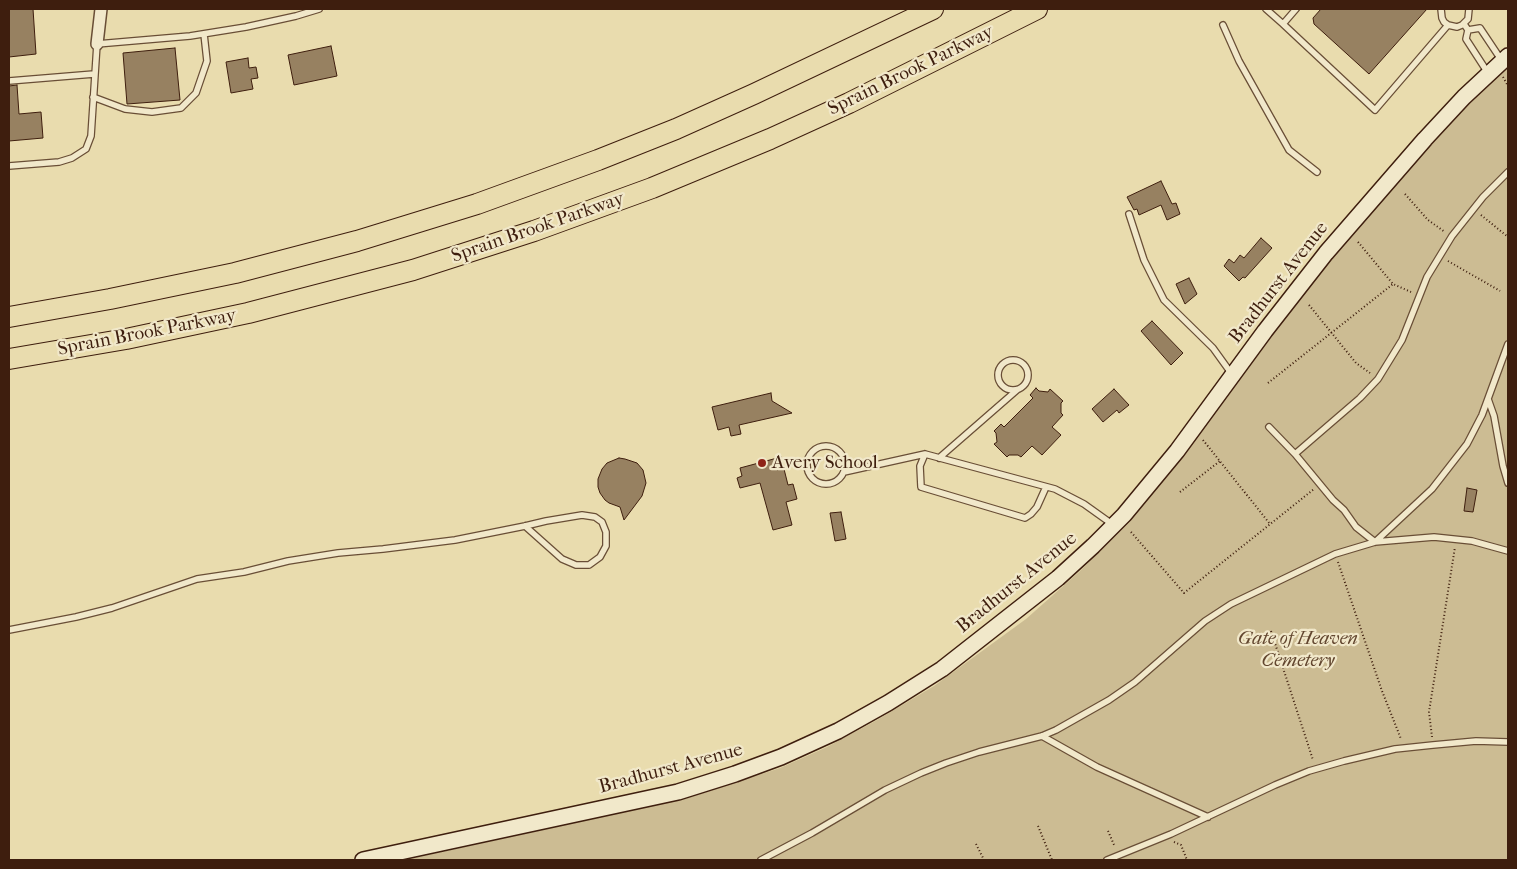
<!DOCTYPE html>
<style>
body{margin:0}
#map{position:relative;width:1517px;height:869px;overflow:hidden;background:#e9dcae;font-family:"IM FELL French Canon",serif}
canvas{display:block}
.frame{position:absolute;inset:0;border:10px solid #3e1e0e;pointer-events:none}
</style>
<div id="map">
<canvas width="1517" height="869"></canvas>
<div class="frame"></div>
</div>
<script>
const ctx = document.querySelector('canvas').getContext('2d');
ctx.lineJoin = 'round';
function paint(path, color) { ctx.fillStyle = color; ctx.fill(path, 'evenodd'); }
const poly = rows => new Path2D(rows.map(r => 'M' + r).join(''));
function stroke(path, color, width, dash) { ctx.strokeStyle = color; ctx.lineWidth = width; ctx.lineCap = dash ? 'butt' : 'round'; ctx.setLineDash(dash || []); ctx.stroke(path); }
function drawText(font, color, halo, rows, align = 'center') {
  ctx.font = font + ' "IM FELL French Canon",serif'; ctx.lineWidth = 4.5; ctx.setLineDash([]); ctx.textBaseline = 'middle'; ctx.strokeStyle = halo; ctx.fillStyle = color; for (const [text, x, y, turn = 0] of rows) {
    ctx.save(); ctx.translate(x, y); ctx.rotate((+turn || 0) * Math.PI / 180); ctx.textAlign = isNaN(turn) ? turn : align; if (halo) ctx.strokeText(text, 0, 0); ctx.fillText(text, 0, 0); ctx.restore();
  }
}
const green = poly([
 [1508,65,1508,860,405,860,685,799,780,768,827,747,877,720,934,686,978,654,1026,619,1079,572,1130,522,1164,479,1298,300,1384,196,1497,74]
]);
const building = poly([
 [9,9,33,9,36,54,9,57,9,9],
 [1321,9,1427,9,1369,74,1314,24,1313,18,1321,9],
 [331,46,337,76,294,85,288,55,331,46],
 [175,48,180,100,127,104,123,53,175,48],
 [248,58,249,68,256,67,258,78,251,79,253,89,231,93,226,62,248,58],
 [17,85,19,114,41,112,43,138,9,141,9,86,17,85],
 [1161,181,1172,204,1176,203,1180,214,1167,220,1161,205,1139,215,1137,209,1134,210,1127,197,1161,181],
 [1261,238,1272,248,1245,278,1243,277,1239,281,1224,266,1229,259,1234,263,1240,255,1244,258,1261,238],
 [1189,278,1197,294,1185,304,1176,284,1189,278],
 [1152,321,1183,353,1171,365,1141,331,1152,321],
 [1036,388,1039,391,1048,392,1050,389,1063,401,1061,403,1061,413,1063,415,1052,427,1061,435,1042,455,1032,446,1021,457,1018,455,1009,455,1007,457,994,444,997,442,996,433,994,431,1001,424,1004,427,1033,398,1030,395,1036,388],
 [1114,389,1129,405,1119,413,1117,410,1103,422,1092,409,1114,389],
 [771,393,772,401,792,413,739,425,741,434,731,436,729,427,718,430,712,407,771,393],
 [781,457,788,485,793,484,797,499,786,502,792,525,773,530,760,483,740,488,737,478,742,476,740,468,781,457],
 [619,458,625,459,637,463,643,470,646,483,642,496,624,520,620,507,609,503,605,500,600,493,598,487,598,479,602,469,607,463,619,458],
 [1467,488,1477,490,1473,512,1464,511,1467,488],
 [841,512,846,539,835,541,830,513,841,512]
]);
const path = poly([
 [1503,77,1508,86],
 [1405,194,1428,220,1445,232],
 [1481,215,1508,237],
 [1358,242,1393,284,1411,292],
 [1448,261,1500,291],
 [1309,305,1356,363,1370,373],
 [1268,383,1393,284],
 [1203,440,1270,524],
 [1180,492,1220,461],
 [1131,532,1184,593,1314,489],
 [1338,562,1382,691,1401,739],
 [1271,631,1313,760],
 [1432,737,1429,712,1455,547],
 [1038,826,1052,860],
 [1108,831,1115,847],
 [1174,842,1181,845,1187,860],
 [976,844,984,860]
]);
const lane = poly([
 [1266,9,1283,24,1296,9],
 [1441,9,1442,18,1444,22,1448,25,1457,27,1462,25,1468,19,1469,9],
 [1283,24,1375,110,1448,25],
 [1464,24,1468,30,1466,39,1488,73],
 [1223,25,1239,61,1289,150,1317,172],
 [1468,30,1480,28,1502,61],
 [9,81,94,74],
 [93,97,125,109,152,112,181,108,196,93,207,61,204,34],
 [9,166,59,162,72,158,86,149,91,136,97,44,190,36,246,27,296,16,319,9],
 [1129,214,1144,260,1164,300,1213,348,1231,373],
 '998 375a15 15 0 1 1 30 0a15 15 0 1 1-30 0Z',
 [1488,399,1494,416,1503,466,1508,483],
 [1269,427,1295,454,1333,500,1344,510,1356,527,1375,542,1432,489,1467,444,1482,415,1508,344],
 '807 465a19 19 0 1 1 38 0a19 19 0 1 1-38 0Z',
 [925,454,920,466,921,487,1025,518,1031,514,1037,507,1046,487],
 [1295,454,1360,398,1378,379,1402,340,1427,277,1452,236,1483,197,1508,172],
 [939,458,1017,390],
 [844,472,925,454,1055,489,1084,504,1112,524],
 [9,630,76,617,112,608,197,579,244,572,288,561,338,553,383,549,455,540,525,526,546,521,582,515,595,517,602,522,606,532,606,546,600,557,589,565,576,565,562,559,525,526],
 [1042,736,1097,767,1208,817],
 [761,860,812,833,885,790,921,773,946,763,979,752,1042,736,1056,730,1109,700,1135,682,1205,621,1231,604,1335,554,1375,542,1434,537,1472,541,1508,551],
 [1107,860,1171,834,1275,785,1309,771,1344,761,1395,749,1433,745,1476,741,1508,742]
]);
const street = poly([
 [97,44,101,9]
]);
const secondary = poly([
 [363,860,678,792,735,774,781,757,838,731,888,703,942,669,1058,578,1093,546,1124,515,1177,451,1265,331,1326,253,1425,139,1464,97,1508,56]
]);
const highway = poly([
 [9,317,110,299,235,273,357,241,477,204,598,160,676,129,754,94,933,9],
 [9,359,126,339,248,313,413,270,534,231,652,188,770,139,849,103,1037,9]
]);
const markers = [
 [762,463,5,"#8f2418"]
];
const streetNames = [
 ["Sprain Brook Parkway",911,71,-26],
 ["Sprain Brook Parkway",538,228,-19],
 ["Bradhurst Avenue",1279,283,-52],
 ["Sprain Brook Parkway",147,333,-11],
 ["Bradhurst Avenue",1017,583,-39],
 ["Bradhurst Avenue",671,769,-15]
];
const poiNames = [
 ["Avery School",772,463]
];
const parkNames = [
 ["Gate of Heaven",1298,639],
 ["Cemetery",1298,661]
];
paint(green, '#ccbc93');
paint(building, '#978161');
stroke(building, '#3e1e0e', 1);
stroke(lane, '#694e36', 8);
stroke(street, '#694e36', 14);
stroke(secondary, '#3e1e0e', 18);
stroke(highway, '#3e1e0e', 22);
stroke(path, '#3e1e0e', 2, [1, 2.5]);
stroke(lane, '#f1e8ca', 5.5);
stroke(street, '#f1e8ca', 11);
stroke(secondary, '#f1e8ca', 15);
stroke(highway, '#e9dcae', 20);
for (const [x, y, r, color] of markers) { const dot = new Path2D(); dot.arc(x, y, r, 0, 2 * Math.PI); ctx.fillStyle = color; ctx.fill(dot); stroke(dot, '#f1e8ca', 2); }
drawText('19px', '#3e1e0e', '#f1e8ca', streetNames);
drawText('19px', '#3e1e0e', '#f1e8ca', poiNames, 'left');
drawText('italic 19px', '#62462f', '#f1e8ca', parkNames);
</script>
